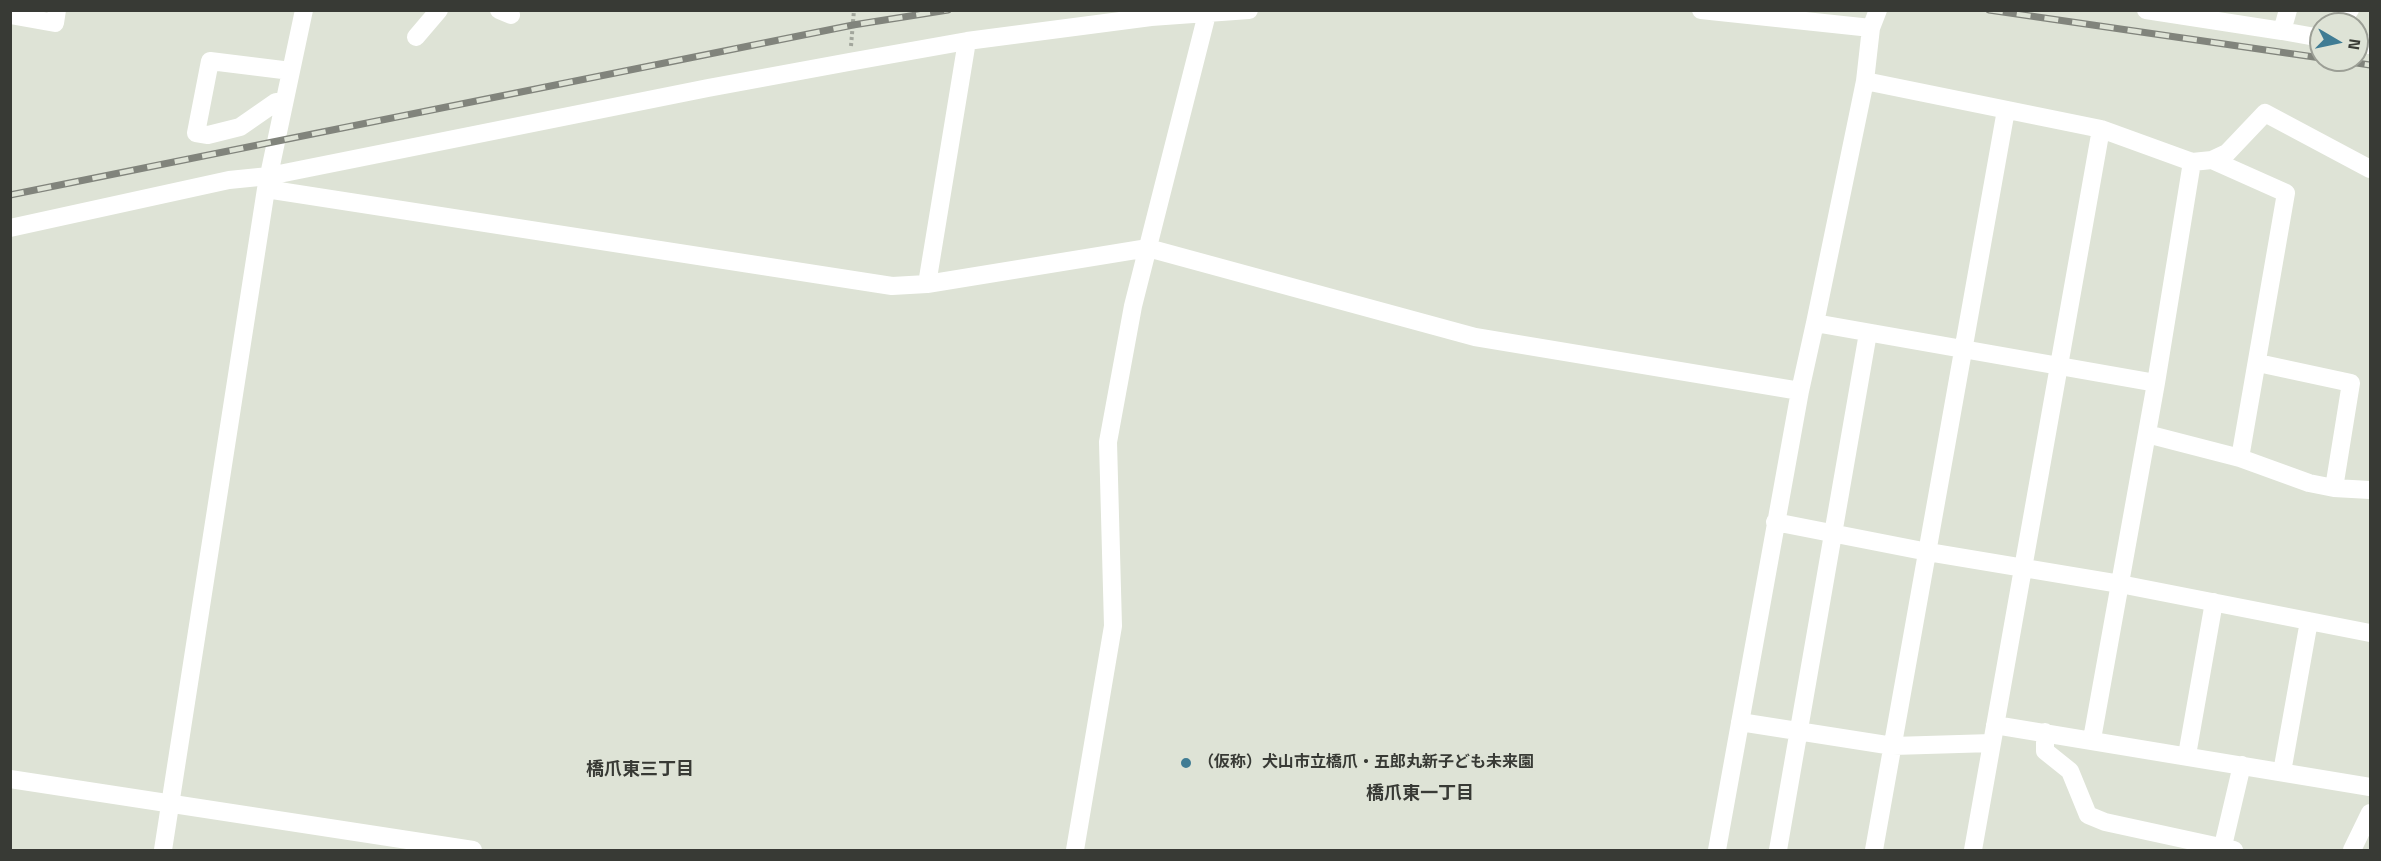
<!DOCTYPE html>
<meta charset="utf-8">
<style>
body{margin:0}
#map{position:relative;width:2381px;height:861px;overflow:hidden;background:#dee3d6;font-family:"Titillium Web",sans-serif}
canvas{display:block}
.frame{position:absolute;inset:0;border:12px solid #383a35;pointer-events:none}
.north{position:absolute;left:2309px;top:12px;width:60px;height:60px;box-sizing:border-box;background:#dee3d6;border:2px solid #9c9f96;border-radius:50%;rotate:99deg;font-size:16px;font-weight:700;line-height:24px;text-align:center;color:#383a35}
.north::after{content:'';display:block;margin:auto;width:21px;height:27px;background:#407c94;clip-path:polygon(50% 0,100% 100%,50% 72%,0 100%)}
</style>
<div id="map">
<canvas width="2381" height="861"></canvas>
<div class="frame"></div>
<div class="north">N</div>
</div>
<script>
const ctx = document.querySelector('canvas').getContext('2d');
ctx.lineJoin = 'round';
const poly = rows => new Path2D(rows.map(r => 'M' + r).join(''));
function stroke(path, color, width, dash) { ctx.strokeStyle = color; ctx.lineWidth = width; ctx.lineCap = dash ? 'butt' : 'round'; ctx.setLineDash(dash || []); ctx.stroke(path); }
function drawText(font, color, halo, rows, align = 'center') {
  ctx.font = font + ' "Titillium Web","Noto Sans JP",sans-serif'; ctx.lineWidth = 6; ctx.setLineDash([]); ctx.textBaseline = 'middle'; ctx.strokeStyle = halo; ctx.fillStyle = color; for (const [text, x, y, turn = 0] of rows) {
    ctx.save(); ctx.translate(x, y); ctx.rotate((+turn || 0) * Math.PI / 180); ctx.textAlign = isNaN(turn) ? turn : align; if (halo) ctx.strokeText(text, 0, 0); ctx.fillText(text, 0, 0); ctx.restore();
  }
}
const path = poly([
 [851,46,854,10]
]);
const minor = poly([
 [499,10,511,15],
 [1701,10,1871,28],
 [1878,10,1871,28,1865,81,1815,323,2156,383],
 [2146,10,2282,31,2288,10],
 [10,15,55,23,57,10],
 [2336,24,2350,10],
 [2282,31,2321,38],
 [416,37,439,10],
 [2357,43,2370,45],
 [1865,81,2101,129,2192,162,2212,160,2286,193,2240,458,2309,483,2334,488,2351,383,2258,363],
 [284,103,276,102,240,127,208,135,196,133,210,61,291,71],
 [2212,160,2227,153,2265,113,2370,169],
 [266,189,892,286,927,284,1148,248,1475,337,1800,391],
 [10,228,229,180,269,176,708,88,849,62,967,41,1151,17,1249,10],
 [927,284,967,41],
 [2147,434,2240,458],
 [2334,488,2370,490],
 [1775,522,1928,552,2120,584,2370,633],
 [1740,722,1893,746,1992,743],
 [1995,725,2370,787],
 [2045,732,2045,751,2070,771,2088,815,2105,822,2234,850],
 [2092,739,2156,383,2192,162],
 [2187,755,2214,602],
 [2282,772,2309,621],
 [10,779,473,850],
 [163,850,266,189,304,10],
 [1075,850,1113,626,1108,442,1133,306,1208,10],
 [1717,850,1800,391,1815,323],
 [1778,850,1868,333],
 [1874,850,2006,110],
 [1973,850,2101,129],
 [2222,850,2242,765],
 [2352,850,2370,813]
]);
const rail = poly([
 [1989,10,2321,58],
 [2337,60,2370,65],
 [10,195,853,25,948,10]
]);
const markers = [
 [1186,763,6,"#407c94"]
];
const poiNames = [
 ["（仮称）犬山市立橋爪・五郎丸新子ども未来園",1198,763]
];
const neighbourhoodNames = [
 ["橋爪東三丁目",640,771],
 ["橋爪東一丁目",1420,795]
];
stroke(path, '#a2a69c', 4, [3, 3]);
stroke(minor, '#fff', 18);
stroke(rail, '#81847c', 7);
stroke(rail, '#dee3d6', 4.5, [14]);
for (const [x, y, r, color] of markers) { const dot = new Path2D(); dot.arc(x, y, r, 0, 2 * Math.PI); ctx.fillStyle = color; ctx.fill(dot); stroke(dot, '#dee3d6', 2); }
drawText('bold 16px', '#383a35', '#dee3d6', poiNames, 'left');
drawText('bold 18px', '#383a35', '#dee3d6', neighbourhoodNames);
</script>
